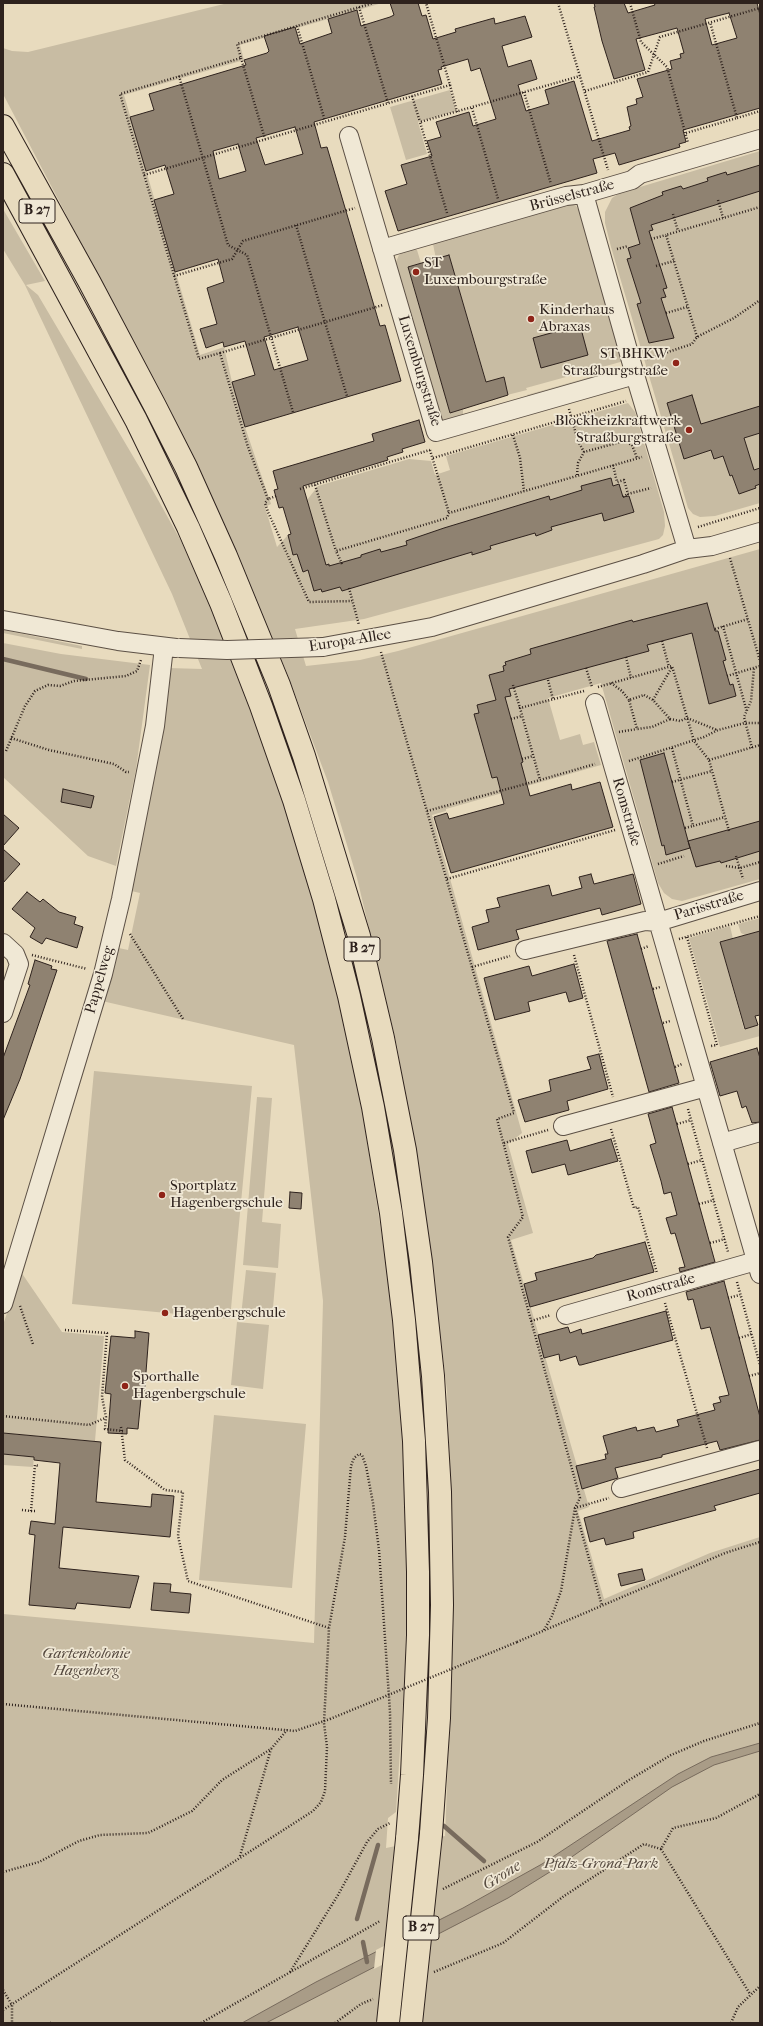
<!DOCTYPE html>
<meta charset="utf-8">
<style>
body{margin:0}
#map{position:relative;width:763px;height:2026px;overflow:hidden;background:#e8dbbe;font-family:"IM FELL French Canon",serif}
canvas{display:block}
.frame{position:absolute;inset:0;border:4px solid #2e221d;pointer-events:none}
</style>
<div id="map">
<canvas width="763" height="2026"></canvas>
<div class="frame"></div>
</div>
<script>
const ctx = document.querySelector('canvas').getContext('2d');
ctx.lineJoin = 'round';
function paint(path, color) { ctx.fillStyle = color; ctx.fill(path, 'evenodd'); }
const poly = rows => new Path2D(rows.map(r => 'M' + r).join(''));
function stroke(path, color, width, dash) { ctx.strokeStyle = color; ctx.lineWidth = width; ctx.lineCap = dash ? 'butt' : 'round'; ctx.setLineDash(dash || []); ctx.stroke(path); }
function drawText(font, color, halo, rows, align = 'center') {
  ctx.font = font + ' "IM FELL French Canon",serif'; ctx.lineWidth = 3.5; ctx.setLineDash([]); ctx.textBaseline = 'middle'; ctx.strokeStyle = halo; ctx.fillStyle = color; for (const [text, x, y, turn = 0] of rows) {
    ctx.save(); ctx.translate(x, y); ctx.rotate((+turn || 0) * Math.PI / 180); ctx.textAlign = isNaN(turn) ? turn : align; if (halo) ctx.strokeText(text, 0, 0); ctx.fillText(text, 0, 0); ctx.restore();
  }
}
const green = poly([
 [228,3,382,3,240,45,244,60,124,95,200,355,224,347,232,382,245,427,271,504,265,507,277,547,288,535,315,527,307,500,318,486,409,459,431,461,435,475,450,470,446,456,628,403,635,412,664,512,665,526,663,535,659,539,364,619,295,629,306,666,360,660,398,651,760,549,760,879,682,901,672,899,664,893,658,883,601,683,548,698,560,740,580,734,583,745,594,742,601,765,446,809,446,811,432,815,522,1133,508,1144,533,1233,511,1240,589,1507,578,1511,604,1599,710,1553,760,1537,760,2023,3,2023,3,1614,314,1643,323,1301,294,1045,102,1001,114,947,128,950,140,893,127,890,168,668,202,669,172,594,25,285,3,249,3,209,45,281,26,285,38,295,147,480,181,541,219,626,238,675,290,823,317,917,347,1033,365,1128,390,1288,403,1437,408,1544,405,1671,396,1812,388,1818,386,1848,445,1836,452,1659,453,1556,447,1391,424,1206,397,1046,357,878,328,782,285,668,225,530,147,369,3,94,3,48,12,51,28,52],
 [450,90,456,111,418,122,427,154,406,160,390,107],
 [760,151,760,503,715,516,700,517,693,514,688,508,611,247,605,223,605,212,612,198,620,193],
 [568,203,576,206,581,213,624,361,526,388,527,390,495,398,492,401,449,255,436,259,433,244,434,241],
 [411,247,417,250,421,263,408,268,450,413,463,409,463,418,446,421,441,419,395,264,399,255],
 [625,367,624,369,529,399,527,395],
 [3,630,82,646,82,649,3,633],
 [3,643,61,654,150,665,136,769,116,866,88,856,3,777],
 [760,918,760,931,745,935,741,933,738,924],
 [730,926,733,939,720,942,722,949,744,1029,758,1025,760,1036,720,1047,689,938],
 [94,1071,252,1086,230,1319,72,1304],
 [257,1097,272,1098,262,1222,281,1224,278,1268,243,1265],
 [246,1270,276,1273,272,1319,241,1316],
 [21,1272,62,1332,104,1336,95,1441,3,1433,3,1325],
 [237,1322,269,1325,263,1389,231,1385],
 [214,1415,306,1424,292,1588,199,1580],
 [3,1454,34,1457,33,1467,3,1465]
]);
const water = poly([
 [760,1743,760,1751,714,1765,672,1787,553,1870,508,1898,266,2023,242,2023,316,1982,463,1908,542,1864,678,1774,711,1757,760,1743]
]);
const pier = poly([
 [435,1920,433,1939,374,1969,376,1950]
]);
const stream = poly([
 [3,659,86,679],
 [444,1826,484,1861],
 [357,1919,378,1845],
 [363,1942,367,1962]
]);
const building = poly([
 [390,3,418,3,422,16,426,15,433,39,456,32,455,29,494,18,495,24,525,16,532,37,502,46,508,67,531,60,537,79,518,85,526,111,549,104,545,90,574,81,592,141,630,130,629,127,631,126,627,107,637,104,636,99,643,97,637,79,672,69,670,61,681,58,680,54,684,53,677,28,636,39,645,70,614,79,602,41,594,7,595,7,594,3,624,3,628,13,655,5,654,3,757,3,760,15,760,108,683,130,686,142,679,144,680,147,619,165,615,153,593,159,597,173,398,231,385,191,407,184,401,165,432,156,427,141,441,137,436,122,469,112,473,126,496,119,480,68,471,71,468,59,441,67,442,69,438,70,442,84,314,122,321,148,327,147,380,326,385,325,401,381,245,427,232,382,255,375,245,341,224,347,223,342,206,348,200,329,217,324,207,288,224,282,218,259,175,272,154,200,174,194,165,165,146,171,130,117,154,110,149,94,246,65,244,60,267,53,269,51,264,36,295,27,300,44,332,33,328,19,357,10,361,26,390,17,394,15,390,3],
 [729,13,737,38,712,45,705,19,729,13],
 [295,127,303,154,265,165,256,138,295,127],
 [238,144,246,171,219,179,213,151,238,144],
 [298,327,308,360,274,370,264,337,298,327],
 [760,165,760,191,651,225,653,230,649,231,667,288,663,289,666,297,661,298,674,338,649,343,637,304,641,303,627,259,631,258,628,248,640,244,630,208,663,195,662,192,681,186,683,189,708,181,707,178,726,172,727,175,760,165],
 [449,255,486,382,504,377,508,395,450,413,408,267,449,255],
 [580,325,588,355,541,368,533,338,580,325],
 [692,395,701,424,760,406,760,433,744,438,754,470,760,468,760,484,755,486,756,488,739,494,732,475,730,476,723,456,714,459,711,450,684,459,667,403,692,395],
 [419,420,425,442,402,449,403,452,387,457,388,460,303,486,326,565,329,564,329,566,361,557,361,555,380,549,381,552,407,545,406,541,444,528,549,496,550,500,582,490,581,486,611,478,613,486,619,484,623,497,629,496,634,512,604,521,602,513,551,527,552,530,536,536,535,533,490,546,491,549,472,555,472,552,342,591,340,587,322,592,321,589,314,591,308,570,303,572,297,554,293,555,288,535,291,534,283,507,279,508,274,490,278,489,273,471,374,441,372,434,419,420],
 [707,603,715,631,718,631,726,660,723,661,730,685,733,684,736,696,709,704,692,633,647,645,649,651,509,689,511,696,505,697,523,762,521,763,530,796,571,784,572,790,600,782,613,827,451,873,434,817,447,813,449,819,504,804,497,777,492,778,474,714,479,713,477,705,496,700,489,675,504,671,503,666,506,665,505,662,531,654,530,649,632,620,633,622,707,603],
 [664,753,690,848,666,855,664,845,662,846,640,760,664,753],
 [63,789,94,796,91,808,61,802,63,789],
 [3,814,19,828,3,846,3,814],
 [760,821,760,851,721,863,720,861,696,867,688,841,760,821],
 [3,849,20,864,3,883,3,849],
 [591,874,594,884,633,874,641,904,602,915,600,908,516,930,519,939,478,950,472,927,489,922,486,910,500,907,497,898,549,885,552,896,582,888,579,877,591,874],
 [27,892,40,902,43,899,59,912,76,917,74,924,83,927,77,948,46,938,42,944,30,937,35,928,12,909,27,892],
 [760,931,760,1015,755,1016,758,1025,745,1029,720,942,760,931],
 [637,934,679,1083,649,1092,607,941,637,934],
 [35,960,52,966,51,969,57,970,20,1079,3,1120,3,1058,30,985,28,984,35,960],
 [574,964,583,998,569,1002,566,992,528,1002,530,1011,495,1020,484,978,529,966,532,976,574,964],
 [757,1048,760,1058,760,1122,752,1123,746,1106,742,1108,737,1091,720,1096,710,1062,757,1048],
 [599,1054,608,1089,567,1101,569,1110,525,1122,518,1100,551,1091,549,1080,591,1069,587,1057,599,1054],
 [672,1107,715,1262,680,1272,679,1268,685,1267,675,1233,671,1234,666,1218,677,1215,671,1192,664,1194,661,1181,650,1145,656,1143,648,1114,672,1107],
 [611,1139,618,1161,568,1175,565,1164,532,1173,526,1151,567,1140,570,1151,611,1139],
 [290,1192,302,1193,301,1209,289,1208,290,1192],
 [645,1242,654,1272,530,1307,524,1284,537,1280,535,1273,593,1258,596,1255,645,1242],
 [724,1281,760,1417,760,1440,720,1450,717,1441,662,1455,662,1457,615,1468,618,1478,582,1489,576,1466,606,1459,605,1454,608,1454,603,1436,636,1427,637,1431,654,1427,656,1432,679,1426,677,1420,715,1410,713,1404,721,1402,719,1397,729,1395,710,1327,701,1329,693,1299,688,1300,686,1292,724,1281],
 [666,1311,673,1340,581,1365,579,1365,576,1356,560,1361,559,1354,544,1358,538,1335,568,1327,570,1333,581,1329,582,1334,666,1311],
 [135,1331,149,1333,144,1398,141,1398,138,1429,127,1428,127,1434,108,1433,111,1394,105,1393,111,1336,135,1338,135,1331],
 [3,1433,101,1442,96,1502,151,1507,152,1494,174,1496,170,1537,63,1527,59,1568,139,1576,130,1608,77,1603,75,1609,29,1605,35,1535,29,1534,31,1521,55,1524,60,1463,34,1460,34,1457,3,1454,3,1433],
 [760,1469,760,1493,714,1506,716,1510,633,1532,634,1538,606,1545,604,1538,590,1542,584,1518,760,1469],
 [642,1569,645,1580,621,1586,618,1574,642,1569],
 [154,1583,171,1584,170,1592,191,1594,189,1613,151,1610,154,1583]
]);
const path = poly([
 [558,3,608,170],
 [630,3,641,42,667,67,688,143],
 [359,7,388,103],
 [297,26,325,121],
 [241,58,265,139],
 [179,76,228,245,247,255,293,412],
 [450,85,457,112],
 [585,91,648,72,660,37,760,8],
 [524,92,551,184],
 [412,96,420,122],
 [472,108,498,199],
 [737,118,760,111],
 [686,133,737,118,710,22],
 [144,175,450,85,426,3],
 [718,200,723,218],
 [447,213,420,122,580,76],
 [673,214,678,231],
 [296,225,347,396],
 [651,239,666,235],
 [617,249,628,246],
 [656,266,674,261],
 [174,276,232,259,243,241,355,208],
 [666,313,687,307],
 [697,337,666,235,760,207],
 [220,353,383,305],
 [647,359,692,344,697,337,734,318,760,300],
 [569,409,578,441,584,452],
 [513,435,520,458,524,491],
 [430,450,449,513],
 [433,458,626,401],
 [613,465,617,482,624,480,628,494,651,488],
 [577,475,578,463,584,452,624,441,632,445,637,458],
 [315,485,336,551],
 [300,489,430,450],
 [276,496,268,499,248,447,220,353,199,359,120,94,241,58,237,44,373,3],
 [623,497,628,494],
 [268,499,265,503,268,512,309,602,352,601],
 [698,527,760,508],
 [730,558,760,661],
 [342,564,336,551,447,518,449,513,642,457],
 [349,588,359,625],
 [723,626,747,712],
 [715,629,748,619],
 [662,641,669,667],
 [381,652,514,1113,497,1119,523,1217,508,1237,580,1498,575,1508,602,1606],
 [626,657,631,678],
 [586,668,592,687],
 [727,676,760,666],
 [548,680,553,699],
 [611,683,622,691,629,700],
 [513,685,520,708],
 [598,687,672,666,694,741,709,760,729,831],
 [584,691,520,708,540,780,595,764],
 [644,695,653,700,670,719,652,727,637,729,629,700,644,695],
 [653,700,672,667],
 [511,719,522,716],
 [670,719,680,721,687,718,717,730],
 [619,732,637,729],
 [11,738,49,750,114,764,126,772,129,772],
 [672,748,693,826,725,817],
 [752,748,744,717,751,701,754,668],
 [6,751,25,706,35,691,48,685,60,686,74,681,126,676,137,671,141,660],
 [522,759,533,756],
 [709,760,760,745],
 [629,761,704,737,718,730,745,723,760,723],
 [672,782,712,771],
 [427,811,540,780],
 [685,828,693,826],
 [736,856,743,879],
 [658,864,684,856],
 [726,866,740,868,760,862],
 [447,879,615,830],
 [130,934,183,1019],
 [687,937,717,1045,711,1046],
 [679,939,760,916],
 [641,949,649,946],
 [32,955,87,969],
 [574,955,613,1097],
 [472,967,510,956],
 [653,989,660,987],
 [663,1023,670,1021],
 [675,1067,682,1064],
 [688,1109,728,1252],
 [677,1124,691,1120],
 [611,1129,634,1208,638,1207,657,1273],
 [504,1143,548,1130],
 [688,1164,702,1160],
 [699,1204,714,1200],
 [710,1243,725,1239],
 [737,1282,760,1365],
 [728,1298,740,1295],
 [665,1303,707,1448],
 [20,1306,33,1344],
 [531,1321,551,1315],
 [65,1330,107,1333,102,1397,106,1417,105,1429,123,1431],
 [739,1338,752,1334],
 [749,1376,760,1373],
 [3,1416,89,1425,105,1418],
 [121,1427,125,1460,165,1490,183,1492,178,1536,188,1581,329,1628],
 [22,1510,31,1511,35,1465,39,1466],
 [31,1511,35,1511],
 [544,1630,552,1616,561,1591,575,1508,609,1498],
 [517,1642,725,1553,760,1542],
 [3,1704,295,1731,330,1719],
 [661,1849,750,1994],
 [240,1856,271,1749],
 [3,1872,39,1862,79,1841,100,1835,148,1833,192,1811,222,1780,271,1749,287,1730],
 [443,1889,537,1842,629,1780,671,1755,704,1741,760,1723],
 [290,1972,338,1895,367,1842,378,1829,390,1823],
 [434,1972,503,1943,564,1896,644,1844,661,1849,673,1828,716,1818,760,1794],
 [3,1990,12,2005,12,2023],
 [3,2010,313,1811,321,1802,325,1791,327,1747,324,1723,329,1628,345,1537,351,1466,354,1458,359,1454,362,1455,366,1466,373,1503,379,1550,390,1712,391,1784],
 [50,2023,51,2023],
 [201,2023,380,1921],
 [335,2023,361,2004,373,1999],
 [731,2023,738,2007,760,1986]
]);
const minor = poly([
 [349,136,436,432,635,375],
 [584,194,635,375,687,549],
 [382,249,566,196,584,194,632,180,640,174,760,139],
 [3,620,118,641,176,648],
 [323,647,432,627,643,564,687,549,712,546,760,532],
 [595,703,760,1274],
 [3,943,15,954,19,964,3,1013],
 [525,950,645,921,658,922,760,891],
 [563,1126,706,1087],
 [722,1143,760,1132],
 [3,1304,103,974,121,899,155,726,164,647],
 [566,1315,756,1261],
 [621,1488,760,1450]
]);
const highway = poly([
 [3,126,90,283,155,406,186,467,226,556,279,685,304,756,359,936,383,1038,405,1150,421,1262,433,1376,440,1492,442,1605,439,1718,431,1834],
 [3,174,136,420,188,527,221,603,261,706,294,800,324,899,349,996,373,1107,391,1213,404,1320,414,1441,418,1572,418,1635,412,1775,407,1839]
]);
const pathBridge = poly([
 [330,1719,517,1642]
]);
const minorBridge = poly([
 [179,648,227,650,323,647]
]);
const highwayBridge = poly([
 [388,2023,407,1839],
 [411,2023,431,1834]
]);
const markers = [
 [416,272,4,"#8f2418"],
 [531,319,4,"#8f2418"],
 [676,363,4,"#8f2418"],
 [689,430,4,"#8f2418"],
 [162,1195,4,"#8f2418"],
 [165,1313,4,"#8f2418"],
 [125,1386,4,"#8f2418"]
];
const shields = [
 [37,211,36],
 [362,949,36],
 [421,1928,36]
];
const shieldNames = [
 ["B 27",37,211],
 ["B 27",362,949],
 ["B 27",421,1928]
];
const streetNames = [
 ["Brüsselstraße",572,196,-15],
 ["Luxemburgstraße",419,371,73],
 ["Europa-Allee",350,641,-9],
 ["Romstraße",626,812,74],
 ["Parisstraße",709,906,-17],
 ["Pappelweg",100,980,-74],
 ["Romstraße",661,1288,-16]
];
const poiNames = [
 ["ST",424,263],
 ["Luxembourgstraße",424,280],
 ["Kinderhaus",539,310],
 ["Abraxas",539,327],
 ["ST BHKW",668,354,"right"],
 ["Straßburgstraße",668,371,"right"],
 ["Blockheizkraftwerk",681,421,"right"],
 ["Straßburgstraße",681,438,"right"],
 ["Sportplatz",170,1186],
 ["Hagenbergschule",170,1203],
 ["Hagenbergschule",173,1313],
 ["Sporthalle",133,1377],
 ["Hagenbergschule",133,1394]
];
const parkNames = [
 ["Gartenkolonie",86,1654],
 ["Hagenberg",86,1671],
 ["Pfalz-Grona-Park",601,1864]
];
const waterNames = [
 ["Grone",502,1876,-32]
];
paint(green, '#c8bca3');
paint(water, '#a99c87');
stroke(water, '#786b5d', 1);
paint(pier, '#e8dbbe');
stroke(stream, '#786b5d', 4.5);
paint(building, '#8f8271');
stroke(building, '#2e221d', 1);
stroke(minor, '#5c5045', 20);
stroke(highway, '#2e221d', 24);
stroke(path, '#2e221d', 2.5, [1, 2]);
stroke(minor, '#f0e8d5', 18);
stroke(highway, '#e8dbbe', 22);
stroke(minorBridge, '#5c5045', 20, []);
stroke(highwayBridge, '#2e221d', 24, []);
stroke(pathBridge, '#2e221d', 2.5, [1, 2]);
stroke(minorBridge, '#f0e8d5', 18);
stroke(highwayBridge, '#e8dbbe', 22);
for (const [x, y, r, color] of markers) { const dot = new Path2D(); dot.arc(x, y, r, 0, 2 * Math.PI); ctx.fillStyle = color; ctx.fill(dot); stroke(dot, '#f0e8d5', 1.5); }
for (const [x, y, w] of shields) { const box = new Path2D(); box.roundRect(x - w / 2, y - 12, w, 24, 3); ctx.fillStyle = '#f0e8d5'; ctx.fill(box); stroke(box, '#2e221d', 1); }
drawText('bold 14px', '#2e221d', null, shieldNames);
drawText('15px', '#2e221d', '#f0e8d5', streetNames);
drawText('15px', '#2e221d', '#f0e8d5', poiNames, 'left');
drawText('italic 15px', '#54483e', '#f0e8d5', parkNames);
drawText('italic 16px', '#594d42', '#f0e8d5', waterNames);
</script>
